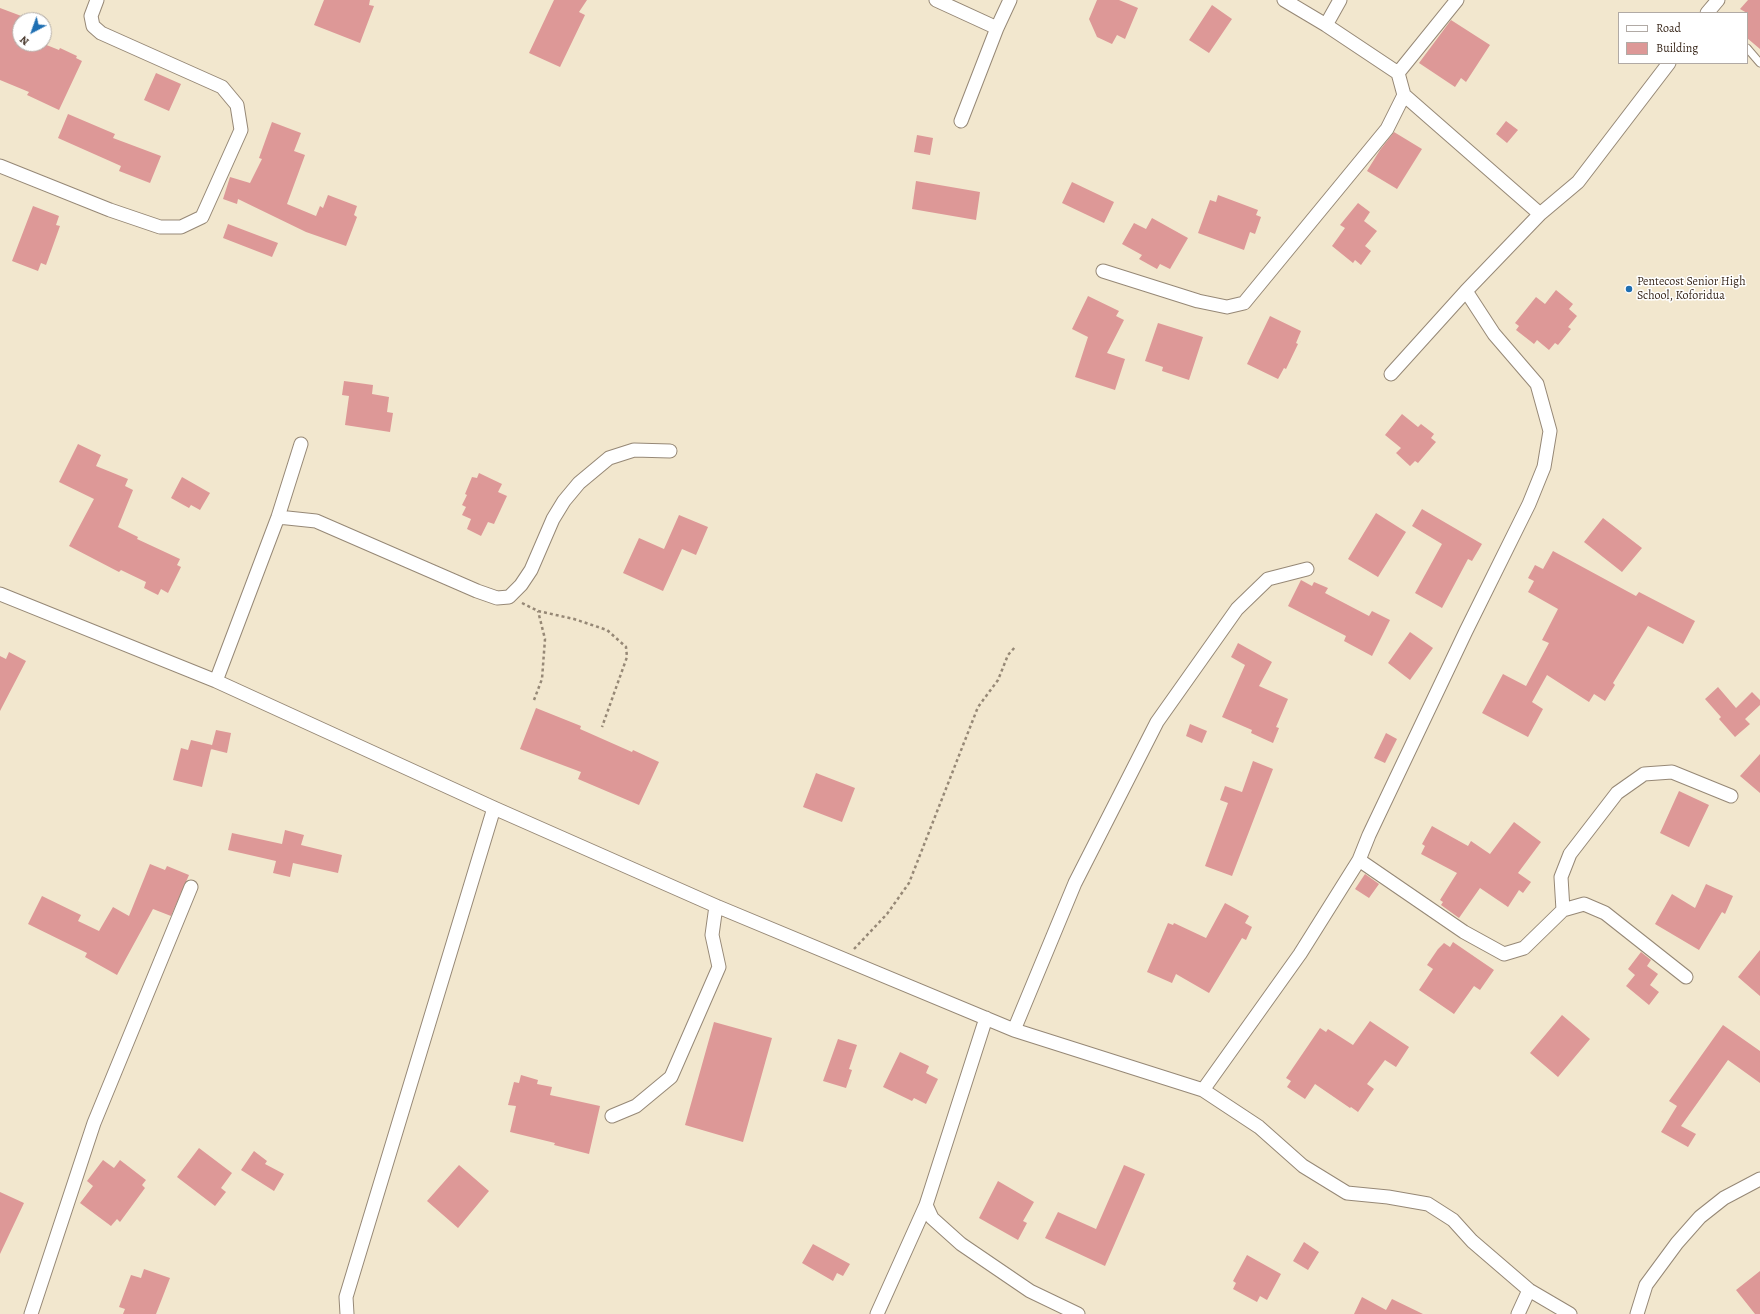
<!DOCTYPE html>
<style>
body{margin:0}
#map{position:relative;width:1760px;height:1314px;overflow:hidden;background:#f2e7ce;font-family:Alegreya,serif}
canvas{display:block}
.legend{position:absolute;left:1618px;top:12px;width:130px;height:52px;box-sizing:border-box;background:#fff;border:1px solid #b1aaa5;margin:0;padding:5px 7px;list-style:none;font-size:12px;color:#3b2a1e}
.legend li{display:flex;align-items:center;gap:8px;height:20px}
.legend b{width:20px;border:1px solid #b1aaa5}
.north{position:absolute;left:12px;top:12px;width:40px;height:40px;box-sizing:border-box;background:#fff;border:1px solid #b1aaa5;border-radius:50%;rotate:221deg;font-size:11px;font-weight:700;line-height:16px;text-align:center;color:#3b2a1e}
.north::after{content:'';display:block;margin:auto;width:14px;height:18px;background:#1f6fb2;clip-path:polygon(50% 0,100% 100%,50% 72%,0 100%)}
</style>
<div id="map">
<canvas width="1760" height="1314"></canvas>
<ul class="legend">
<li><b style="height:5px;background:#fff"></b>Road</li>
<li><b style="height:11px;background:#dd9897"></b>Building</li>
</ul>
<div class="north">N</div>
</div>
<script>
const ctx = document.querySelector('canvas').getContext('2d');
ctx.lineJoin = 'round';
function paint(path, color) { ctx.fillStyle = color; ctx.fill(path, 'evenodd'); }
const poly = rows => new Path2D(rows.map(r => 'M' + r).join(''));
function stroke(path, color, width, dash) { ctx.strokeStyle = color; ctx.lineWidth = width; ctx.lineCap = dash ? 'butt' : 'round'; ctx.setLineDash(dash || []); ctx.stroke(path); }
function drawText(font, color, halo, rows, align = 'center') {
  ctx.font = font + ' Alegreya,serif'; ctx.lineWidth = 3; ctx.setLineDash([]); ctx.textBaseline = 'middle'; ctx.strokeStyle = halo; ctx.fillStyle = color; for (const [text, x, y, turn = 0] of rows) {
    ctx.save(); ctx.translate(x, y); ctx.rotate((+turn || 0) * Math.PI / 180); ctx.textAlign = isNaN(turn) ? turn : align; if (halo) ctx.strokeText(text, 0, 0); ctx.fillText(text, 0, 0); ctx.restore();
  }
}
const building = poly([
 [324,0,370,0,369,5,374,6,360,43,314,25],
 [554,0,587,0,579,12,585,15,560,67,529,53],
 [1097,0,1119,0,1138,8,1125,39,1117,35,1112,44,1097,37,1089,19],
 [1748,0,1760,0,1760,49,1747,38,1747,13,1740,9],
 [1212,5,1232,19,1209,53,1189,40],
 [0,8,32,20,20,20,20,44,44,44,59,50,60,48,77,56,76,58,82,61,59,110,27,95,29,92,0,80],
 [1451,20,1490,45,1466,82,1461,78,1455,87,1419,63],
 [156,73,181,84,169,111,144,100],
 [68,114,115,134,113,138,161,156,150,183,119,171,121,166,58,138],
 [1506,121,1518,130,1507,143,1496,134],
 [272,122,301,133,294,151,305,155,287,204,316,216,320,206,323,208,328,195,357,206,354,215,357,217,346,246,306,232,238,199,237,204,223,199,230,177,250,183,262,159,259,158],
 [1394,132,1422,149,1397,189,1367,171,1380,150],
 [917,135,933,138,930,155,914,152],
 [916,181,980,192,976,220,912,209],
 [1072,182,1114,202,1104,223,1062,203],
 [1218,195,1258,210,1256,215,1261,217,1255,234,1250,232,1244,250,1198,233,1210,200,1216,202],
 [1358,203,1370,212,1364,221,1377,231,1365,246,1371,251,1361,265,1355,260,1353,263,1332,246,1345,228,1340,225],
 [33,206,59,216,56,225,60,226,46,265,41,263,38,271,12,261],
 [1152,218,1188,238,1170,269,1160,264,1157,269,1139,259,1142,255,1122,244,1134,223,1146,229],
 [228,224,278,243,272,257,223,238],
 [1556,290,1573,304,1569,309,1577,316,1568,327,1571,329,1558,345,1555,343,1549,350,1537,340,1534,344,1516,330,1519,326,1515,323,1536,297,1545,304],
 [1088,296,1119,311,1116,316,1124,320,1107,353,1125,359,1115,390,1075,377,1088,337,1072,329],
 [1270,316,1301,331,1296,343,1298,344,1286,369,1284,368,1278,379,1247,364],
 [1158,323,1203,337,1189,380,1162,371,1163,367,1145,361],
 [344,381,373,385,372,394,389,397,387,412,393,413,390,432,345,425,349,396,342,395],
 [1402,414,1418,427,1421,424,1434,434,1431,438,1436,442,1418,463,1415,461,1410,466,1396,453,1401,448,1385,435],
 [78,444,101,455,96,466,128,479,125,486,133,490,118,527,138,537,137,539,180,559,177,565,181,567,168,593,161,589,158,595,144,588,146,582,121,570,119,572,69,546,94,499,59,482],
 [479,473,502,484,498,492,507,496,494,524,488,522,481,536,467,529,471,519,462,515,466,507,462,505,467,495,465,494,472,477,477,478],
 [182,477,210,493,200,510,191,505,189,508,171,498],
 [1422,509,1482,544,1472,561,1468,559,1442,608,1415,593,1442,544,1412,526],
 [1376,513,1406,532,1378,577,1348,559],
 [679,515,708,527,696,555,682,549,663,591,623,573,639,538,664,549],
 [1603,518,1642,548,1622,572,1584,542],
 [1553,551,1636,596,1639,592,1695,621,1683,644,1648,626,1613,683,1615,685,1605,701,1594,694,1589,702,1547,675,1532,702,1543,709,1528,737,1482,713,1503,674,1526,686,1549,643,1542,640,1558,609,1528,592,1534,581,1528,578,1535,565,1543,569],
 [1301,580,1312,586,1314,582,1328,588,1325,593,1369,616,1372,611,1390,620,1372,656,1344,641,1346,636,1288,606],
 [1410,632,1433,648,1410,680,1388,663],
 [1238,643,1272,662,1259,686,1288,699,1276,727,1279,728,1273,743,1251,733,1252,730,1222,717,1245,665,1231,657],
 [9,652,26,661,0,711,0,656,6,659],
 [1718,687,1736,708,1752,692,1760,700,1760,705,1745,719,1750,724,1735,737,1719,719,1721,717,1705,699],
 [536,708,581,726,580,729,632,752,633,750,659,762,639,805,578,779,581,772,520,749],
 [1190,724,1207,731,1202,743,1186,736],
 [216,730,231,733,227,753,211,749],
 [1386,733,1397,739,1385,763,1374,758],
 [191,740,212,745,202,787,173,780,181,748,188,750],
 [1760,754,1760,793,1740,776],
 [1253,761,1273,769,1232,876,1205,866,1228,803,1220,800,1225,786,1242,792],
 [816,773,855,788,842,822,803,807],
 [1679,791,1709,805,1689,847,1660,833],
 [1514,822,1541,842,1518,873,1531,882,1523,893,1519,890,1508,907,1480,888,1459,918,1441,905,1443,902,1440,900,1457,873,1421,854,1425,846,1422,844,1432,826,1468,846,1471,841,1490,854],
 [285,830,304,835,301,845,342,855,338,873,293,863,290,877,273,873,276,861,228,850,232,833,282,844],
 [150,864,165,870,167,866,189,875,171,916,153,909,117,975,85,957,87,953,28,924,42,896,81,915,78,921,99,931,113,907,129,916],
 [1365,874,1379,884,1369,898,1355,889],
 [1706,884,1733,896,1725,914,1722,912,1699,950,1655,924,1672,894,1695,908],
 [1225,903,1249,916,1245,923,1252,927,1246,940,1242,938,1209,993,1176,974,1172,983,1147,972,1168,923,1173,925,1174,923,1206,938],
 [1453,942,1494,970,1480,990,1474,986,1454,1014,1419,990,1433,969,1427,965,1438,949,1444,943,1450,947],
 [1760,950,1760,996,1738,977],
 [1641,952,1651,960,1647,966,1658,974,1650,985,1659,992,1649,1005,1626,986,1635,975,1628,969],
 [1562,1015,1590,1039,1558,1077,1530,1053],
 [1370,1021,1409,1047,1396,1067,1385,1060,1367,1084,1374,1089,1358,1112,1351,1107,1350,1108,1315,1084,1305,1099,1287,1087,1291,1081,1286,1078,1320,1028,1326,1032,1328,1029,1353,1045],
 [714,1022,772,1038,743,1142,685,1125],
 [1723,1025,1760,1051,1760,1083,1728,1060,1681,1126,1696,1134,1688,1147,1661,1132,1677,1106,1669,1101],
 [838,1039,857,1045,849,1069,852,1070,846,1088,823,1081],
 [900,1052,929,1066,926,1073,938,1079,926,1104,914,1098,912,1101,883,1087],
 [521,1075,538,1080,537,1084,552,1087,550,1095,600,1106,589,1154,554,1145,555,1143,510,1132,516,1106,508,1105,514,1082,519,1083],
 [199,1148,232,1173,221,1188,226,1192,215,1206,177,1177],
 [254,1151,267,1161,265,1164,284,1174,274,1191,241,1170],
 [103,1160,114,1168,120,1160,146,1180,142,1185,145,1188,120,1222,117,1219,111,1226,80,1203,93,1186,87,1181],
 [459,1165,489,1191,458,1228,427,1201],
 [1124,1165,1145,1174,1105,1266,1045,1238,1058,1212,1096,1229],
 [998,1181,1034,1202,1023,1221,1027,1223,1018,1240,979,1218],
 [0,1192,24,1203,0,1254],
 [1304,1242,1319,1252,1308,1270,1293,1261],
 [813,1244,850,1264,843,1276,837,1273,833,1281,802,1263],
 [1247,1255,1281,1274,1267,1300,1260,1296,1257,1302,1233,1289,1236,1283,1233,1281],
 [144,1269,170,1278,156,1314,123,1314,125,1309,119,1307,131,1275,141,1278],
 [1760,1271,1760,1314,1755,1314,1736,1290],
 [1362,1297,1386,1310,1392,1299,1423,1314,1354,1314]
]);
const path = poly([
 [522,603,538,611,574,619,607,630,626,647,627,657,602,727],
 [534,700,542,679,545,639,538,611],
 [854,949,887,914,909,883,978,707,998,680,1008,655,1016,646]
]);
const lane = poly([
 [1747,48,1760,63]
]);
const street = poly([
 [936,0,997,28],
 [1284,0,1326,25,1398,73,1404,95,1540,214],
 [1707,13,1718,0],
 [1326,25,1340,0],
 [1398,73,1457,0],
 [961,121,997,28,1010,0],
 [0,166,110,210,160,227,181,227,202,217,241,130,237,105,222,87,101,33,93,26,91,16,97,0],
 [1103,271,1198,301,1227,307,1244,303,1387,129,1404,95],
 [1391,374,1466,291,1540,214,1578,182,1669,63],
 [278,517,316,521,477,591,497,598,509,597,521,585,531,570,553,519,564,501,579,483,609,458,634,450,670,451],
 [0,594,216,681,494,808,716,906,1014,1030,1203,1090,1300,954,1359,860,1369,835,1466,631,1529,504,1544,467,1550,431,1537,384,1494,334,1466,291],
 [216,681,278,517,301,444],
 [1359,860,1464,932,1504,954,1524,948,1563,910,1584,904,1605,913,1686,977],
 [1563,910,1561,877,1570,854,1617,793,1644,774,1672,772,1731,796],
 [986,1018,926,1205,932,1218,961,1244,1030,1291,1078,1314],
 [1014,1030,1075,883,1157,722,1237,609,1268,579,1307,569],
 [1203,1090,1259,1127,1303,1166,1347,1193,1388,1197,1428,1204,1453,1220,1472,1241,1529,1290,1570,1314],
 [612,1116,636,1106,671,1077,719,967,712,935,716,906],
 [31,1314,94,1123,191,887],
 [347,1314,346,1297,494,808],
 [877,1314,926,1205],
 [1518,1314,1529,1290],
 [1637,1314,1646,1285,1677,1243,1700,1217,1724,1198,1760,1179]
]);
const markers = [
 [1629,289,4,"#1f6fb2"]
];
const poiNames = [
 ["Pentecost Senior High",1637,282],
 ["School, Koforidua",1637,296]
];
paint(building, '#dd9897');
stroke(lane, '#968876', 9);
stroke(street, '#968876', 15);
stroke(path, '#968876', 2.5, [3, 3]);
stroke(lane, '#fff', 7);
stroke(street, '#fff', 13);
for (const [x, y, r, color] of markers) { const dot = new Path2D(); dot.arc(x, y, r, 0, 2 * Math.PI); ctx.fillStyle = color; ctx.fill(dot); stroke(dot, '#fff', 1.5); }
drawText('12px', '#3b2a1e', '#fff', poiNames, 'left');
</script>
